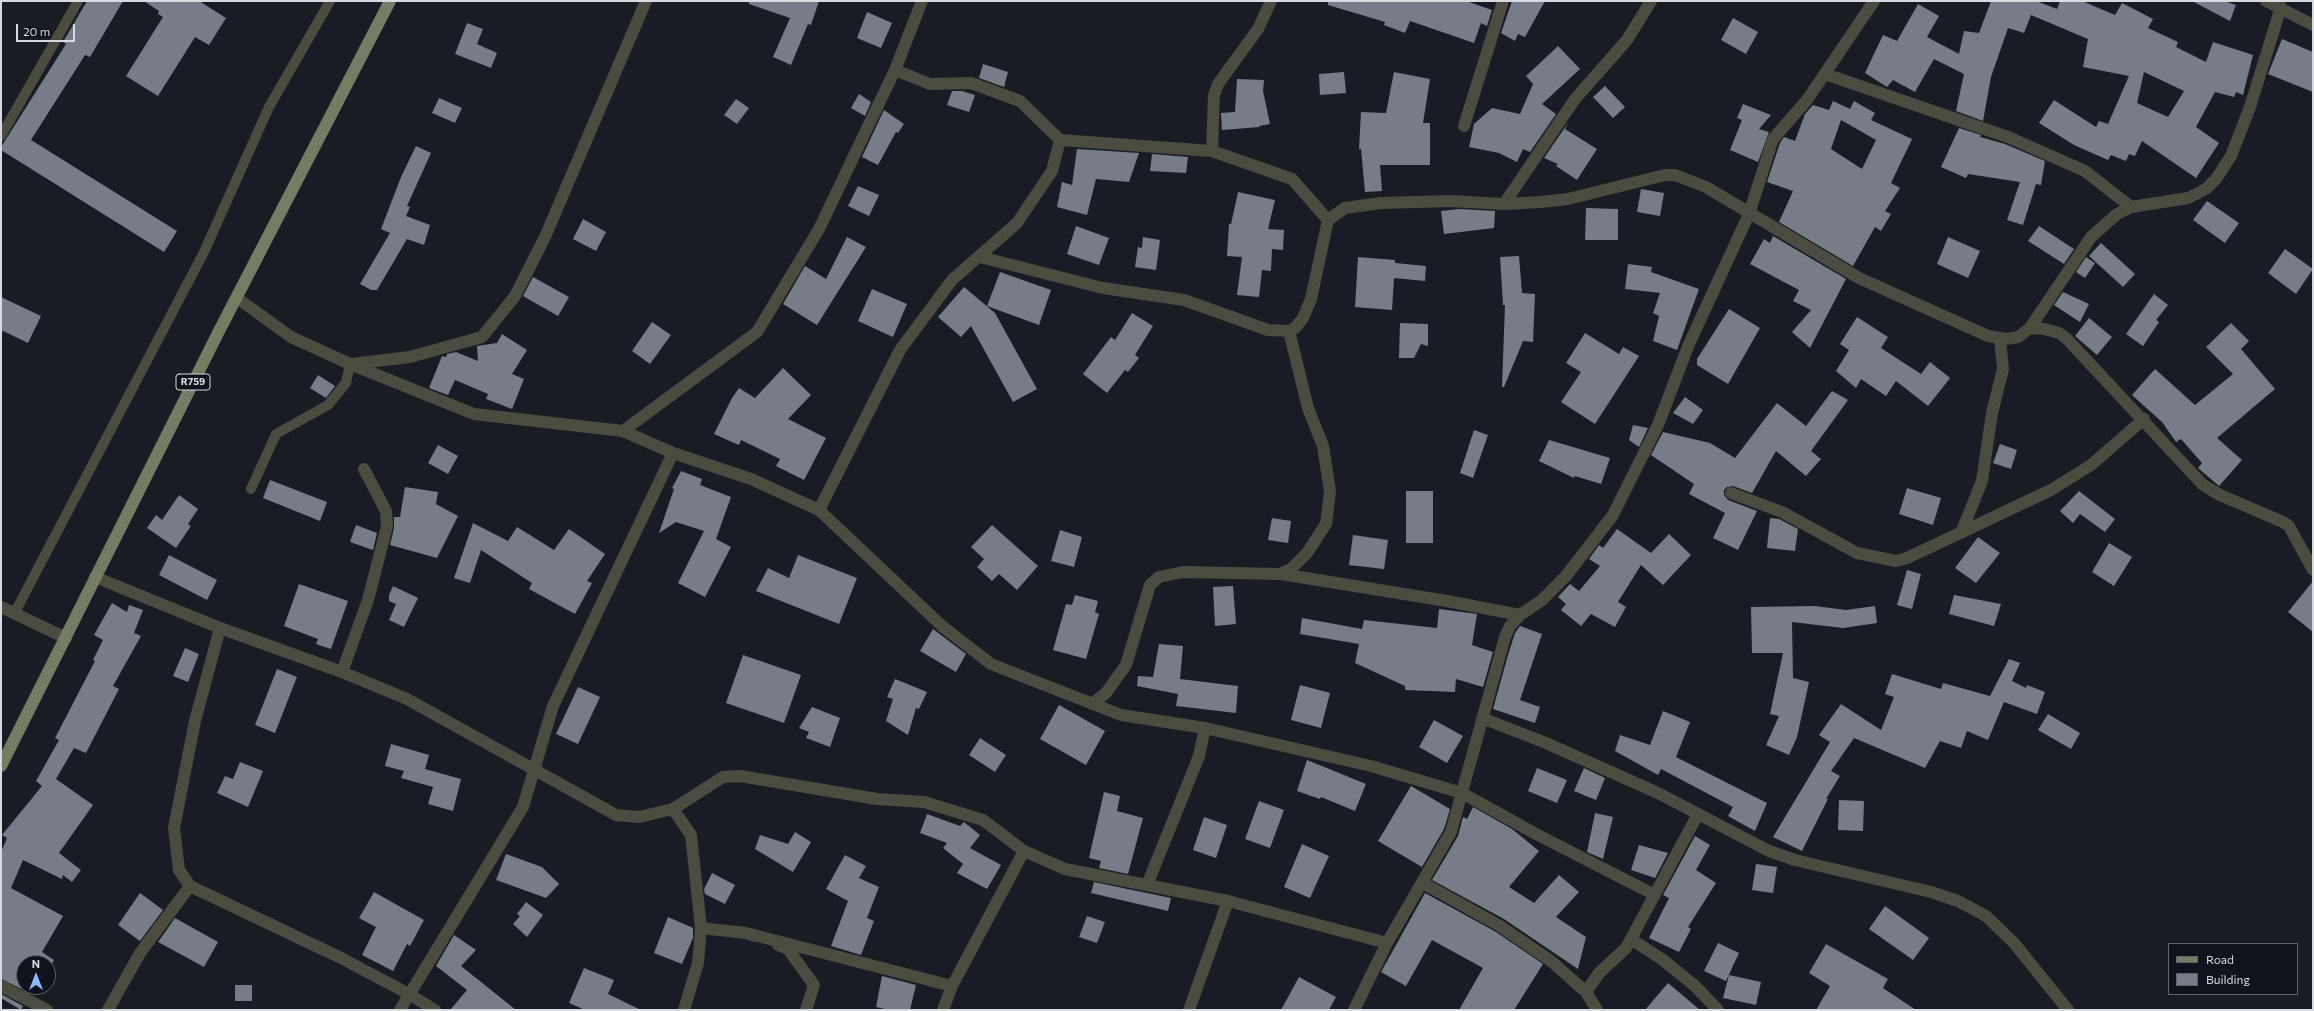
<!DOCTYPE html>
<style>
body{margin:0}
#map{position:relative;width:2314px;height:1011px;overflow:hidden;background:#191c25;font-family:Commissioner,sans-serif}
canvas{display:block}
.frame{position:absolute;inset:0;border:2px solid #d7dae0;pointer-events:none}
.legend{position:absolute;left:2168px;top:943px;width:130px;height:52px;box-sizing:border-box;background:#10131b;border:1px solid #60636a;margin:0;padding:5px 7px;list-style:none;font-size:12px;color:#d7dae0}
.legend li{display:flex;align-items:center;gap:8px;height:20px}
.legend b{width:20px;border:1px solid #60636a}
.north{position:absolute;left:16px;top:955px;width:40px;height:40px;box-sizing:border-box;background:#10131b;border:1px solid #60636a;border-radius:50%;rotate:0deg;font-size:11px;font-weight:700;line-height:16px;text-align:center;color:#d7dae0}
.north::after{content:'';display:block;margin:auto;width:14px;height:18px;background:#8db9fc;clip-path:polygon(50% 0,100% 100%,50% 72%,0 100%)}
.scale{position:absolute;left:16px;top:24px;width:59px;height:18px;box-sizing:border-box;border:2px solid #d7dae0;border-top:0;padding-left:5px;font-size:12px;line-height:14px;white-space:nowrap;color:#d7dae0;-webkit-text-stroke:3px #10131b;paint-order:stroke}
</style>
<div id="map">
<canvas width="2314" height="1011"></canvas>
<div class="frame"></div>
<ul class="legend">
<li><b style="height:5px;background:#747d63"></b>Road</li>
<li><b style="height:11px;background:#787c87"></b>Building</li>
</ul>
<div class="north">N</div>
<div class="scale">20 m</div>
</div>
<script>
const ctx = document.querySelector('canvas').getContext('2d');
ctx.lineJoin = 'round';
function paint(path, color) { ctx.fillStyle = color; ctx.fill(path, 'evenodd'); }
const poly = rows => new Path2D(rows.map(r => 'M' + r).join(''));
function stroke(path, color, width, dash) { ctx.strokeStyle = color; ctx.lineWidth = width; ctx.lineCap = dash ? 'butt' : 'round'; ctx.setLineDash(dash || []); ctx.stroke(path); }
function drawText(font, color, halo, rows, align = 'center') {
  ctx.font = font + ' Commissioner,sans-serif'; ctx.lineWidth = 4; ctx.setLineDash([]); ctx.textBaseline = 'middle'; ctx.strokeStyle = halo; ctx.fillStyle = color; for (const [text, x, y, turn = 0] of rows) {
    ctx.save(); ctx.translate(x, y); ctx.rotate((+turn || 0) * Math.PI / 180); ctx.textAlign = isNaN(turn) ? turn : align; if (halo) ctx.strokeText(text, 0, 0); ctx.fillText(text, 0, 0); ctx.restore();
  }
}
const building = poly([
 [87,1,123,1,90,57,85,55,31,140,177,231,164,252,1,150,1,147,66,44,63,42],
 [144,1,199,1,226,18,209,45,195,37,158,96,126,76,163,17,158,14,159,11],
 [749,1,819,1,811,25,808,24,791,65,773,57,790,18,749,4],
 [1328,1,1466,1,1492,10,1487,26,1481,23,1474,43,1410,21,1405,33,1384,25,1385,22,1328,5],
 [1512,1,1545,1,1525,37,1518,34,1515,41,1501,33],
 [1991,1,2036,1,2057,9,2060,1,2082,1,2115,15,2122,3,2153,19,2148,28,2178,42,2176,47,2206,62,2213,42,2253,55,2243,95,2236,92,2234,97,2215,92,2196,127,2219,143,2196,178,2142,141,2135,156,2129,154,2126,161,2111,155,2108,160,2074,145,2039,123,2054,100,2096,127,2099,121,2108,124,2129,76,2083,67,2088,39,2031,15,2024,33,2008,28,1991,77,1983,121,1956,111,1964,74,1934,59,1915,92,1893,80,1887,87,1865,73,1883,35,1897,41,1918,4,1939,16,1927,37,1959,54,1964,31,1979,33],
 [2144,72,2184,91,2168,117,2137,103],
 [2192,1,2224,1,2236,5,2230,21],
 [867,12,892,23,881,48,857,38],
 [1733,18,1758,32,1746,54,1721,40],
 [467,23,483,29,477,44,497,53,491,68,455,54],
 [2282,39,2313,52,2313,92,2268,74],
 [1558,46,1580,69,1542,104,1556,114,1530,152,1523,149,1517,162,1499,153,1469,147,1474,124,1492,108,1520,114,1533,84,1526,76],
 [983,64,1008,72,1004,87,979,78],
 [1344,72,1346,93,1320,95,1319,74],
 [1394,72,1430,79,1423,123,1430,123,1430,165,1380,165,1382,191,1365,192,1361,149,1359,149,1361,112,1386,113],
 [1237,79,1264,80,1263,91,1270,124,1259,126,1260,127,1222,130,1221,113,1235,112],
 [1605,86,1625,107,1613,118,1593,97],
 [952,91,962,91,975,95,969,112,947,105],
 [859,94,871,102,865,116,851,108],
 [439,98,462,108,455,123,432,113],
 [736,99,749,108,737,124,724,115],
 [1833,101,1850,109,1854,101,1875,113,1871,120,1912,139,1891,183,1900,188,1885,211,1891,214,1881,231,1875,227,1853,266,1779,222,1793,191,1767,182,1780,143,1784,137,1795,141,1805,114,1813,105,1829,110],
 [1841,120,1876,140,1862,169,1831,149],
 [1743,104,1771,115,1759,129,1769,132,1758,162,1730,150,1742,120,1737,118],
 [884,110,904,124,898,133,896,132,878,165,862,157],
 [1568,123,1565,129,1597,149,1577,180,1556,166,1558,164,1544,158],
 [1959,128,1981,135,1980,137,2005,144,2045,161,2041,185,2036,184,2023,225,2007,220,2020,182,1968,174,1966,178,1941,167],
 [416,146,431,153,407,206,410,207,406,216,430,225,424,245,407,239,377,290,371,290,360,284,390,233,381,229,401,177],
 [1077,149,1139,153,1129,182,1096,179,1087,215,1057,207,1062,182,1072,185],
 [1152,154,1188,157,1186,173,1150,171],
 [858,186,879,195,869,216,848,206],
 [1641,189,1664,193,1660,216,1637,212],
 [1238,192,1275,200,1268,229,1284,230,1283,250,1272,249,1271,271,1262,270,1259,297,1237,295,1242,257,1227,256,1229,224,1231,224],
 [2207,201,2239,223,2225,243,2193,220],
 [1586,208,1618,209,1618,240,1585,240],
 [1459,209,1495,211,1494,228,1444,234,1441,211],
 [583,219,606,232,596,251,573,239],
 [1076,226,1109,238,1099,265,1067,254],
 [2039,226,2074,249,2064,264,2028,241],
 [1773,236,1846,279,1810,348,1792,332,1811,310,1793,301,1799,290,1750,264,1764,239,1770,243],
 [847,237,866,247,817,325,783,304,805,266,826,279],
 [1143,237,1160,240,1156,270,1135,267,1138,247,1142,248],
 [1948,237,1980,251,1968,278,1937,264],
 [2101,243,2135,274,2123,287,2089,256],
 [2285,249,2313,269,2296,294,2268,273],
 [1519,256,1522,293,1535,294,1533,342,1523,341,1504,387,1502,387,1505,305,1503,305,1500,257],
 [1358,257,1395,260,1395,263,1426,266,1425,281,1394,278,1392,310,1355,307],
 [2086,257,2095,263,2085,278,2076,272],
 [1628,264,1652,267,1651,272,1699,289,1677,350,1653,341,1659,316,1653,313,1660,293,1625,289],
 [1000,272,1051,290,1039,325,987,306],
 [533,277,569,297,558,316,523,296],
 [964,287,995,313,1037,389,1013,402,971,326,961,337,938,317],
 [872,289,907,304,893,337,858,321],
 [2063,292,2089,304,2080,322,2054,305],
 [2154,294,2168,305,2156,320,2159,322,2143,346,2126,334],
 [1,297,41,316,28,343,1,330],
 [1729,309,1760,328,1728,384,1697,365,1697,359],
 [1132,313,1153,326,1135,355,1139,358,1128,372,1125,370,1107,393,1083,374,1111,337,1115,340],
 [1857,317,1888,337,1881,348,1921,374,1930,362,1950,378,1928,406,1896,381,1886,396,1861,379,1856,388,1836,371,1849,350,1840,344],
 [2089,318,2112,337,2097,355,2075,336],
 [652,322,671,335,650,364,632,351],
 [1400,323,1428,324,1428,346,1421,344,1414,358,1399,358],
 [2231,323,2249,341,2241,349,2275,389,2217,438,2242,460,2219,486,2198,468,2202,463,2181,439,2176,442,2162,422,2132,395,2155,369,2195,405,2233,374,2206,347],
 [1585,333,1619,354,1623,347,1639,356,1595,424,1561,402,1581,372,1566,363],
 [502,334,527,350,512,374,524,379,512,409,486,399,488,394,455,380,448,395,429,388,442,356,446,357,447,354,456,352,478,361,477,346,497,343],
 [783,368,811,395,788,419,826,438,804,480,776,466,780,459,741,440,739,445,714,434,732,398,739,388,755,398],
 [318,375,335,386,326,398,310,388],
 [1832,391,1848,400,1811,451,1821,459,1806,476,1776,451,1752,493,1733,486,1727,487,1724,490,1724,495,1728,500,1757,511,1738,550,1713,538,1725,513,1689,494,1694,484,1651,455,1663,432,1710,443,1735,458,1777,403,1806,426],
 [1685,397,1703,410,1693,424,1673,413],
 [1633,425,1648,428,1639,447,1629,440],
 [1474,430,1488,435,1473,478,1460,473],
 [1549,440,1610,458,1601,484,1575,476,1574,478,1539,461],
 [2000,444,2017,450,2011,469,1993,463],
 [438,445,458,456,448,474,428,463],
 [681,471,702,479,700,485,731,497,716,539,731,547,705,597,678,583,704,531,676,522,659,533,674,489,672,488],
 [270,480,327,502,320,521,263,498],
 [405,487,438,492,436,504,458,516,437,558,390,545,394,528,394,517,400,517],
 [1907,488,1941,498,1933,525,1899,514],
 [1406,491,1433,491,1433,543,1406,543],
 [2079,491,2115,519,2105,532,2080,514,2073,523,2060,511],
 [179,495,198,509,188,524,191,526,176,548,147,528,156,515,162,520],
 [1272,518,1291,521,1288,543,1268,540],
 [1770,518,1779,519,1798,529,1795,551,1767,548],
 [473,523,508,541,517,527,554,550,569,529,605,554,587,581,592,583,575,614,529,589,532,583,481,550,470,583,454,578],
 [356,525,377,533,373,550,350,542],
 [992,525,1038,566,1017,590,999,574,992,581,977,567,984,559,971,547],
 [1617,529,1651,553,1669,534,1691,555,1663,585,1641,565,1618,602,1626,607,1615,627,1591,614,1581,626,1561,610,1566,604,1558,597,1570,584,1579,591,1600,566,1589,559,1599,545,1603,548],
 [1060,530,1082,537,1074,567,1051,561],
 [1353,535,1388,540,1384,569,1349,565],
 [1978,537,2000,553,1976,583,1955,568],
 [2109,543,2132,557,2114,586,2092,572],
 [169,555,217,580,207,600,159,575],
 [798,555,857,578,839,624,756,591,768,568,789,578],
 [1907,570,1921,574,1912,609,1897,605],
 [2313,581,2313,632,2288,612],
 [299,584,348,601,331,649,316,644,318,639,284,626],
 [393,586,418,598,404,627,389,620,396,604,389,601,389,595],
 [1233,586,1236,624,1215,626,1213,587],
 [1075,595,1098,601,1095,612,1099,614,1086,659,1053,650,1066,604,1072,605],
 [1954,595,2001,604,1994,626,1949,614],
 [112,603,127,612,129,605,143,610,134,633,141,636,113,686,119,689,86,753,74,748,56,779,93,805,59,853,81,870,72,882,63,875,62,879,23,860,11,888,63,916,42,952,54,960,48,970,48,963,24,963,24,987,36,987,32,994,1,979,1,852,7,838,2,835,42,786,36,781,59,740,55,738,95,661,93,660,103,640,94,635],
 [1815,606,1846,610,1875,606,1877,623,1843,628,1792,622,1793,678,1809,682,1797,737,1789,755,1766,745,1779,716,1770,714,1783,653,1752,653,1751,607],
 [1439,609,1477,614,1472,645,1493,652,1483,687,1456,679,1455,692,1405,690,1405,686,1355,663,1359,644,1300,634,1302,618,1362,629,1364,620,1437,628],
 [1520,626,1542,634,1520,700,1540,707,1535,723,1493,709,1508,655,1515,633],
 [933,629,966,654,956,672,920,651],
 [1159,644,1183,646,1180,679,1238,686,1236,713,1176,706,1178,694,1137,686,1138,676,1153,677],
 [185,648,199,654,188,682,173,676],
 [743,655,801,675,784,723,726,703],
 [2009,659,2020,663,2012,681,2026,688,2027,685,2045,692,2037,714,2004,702,1988,740,1967,731,1961,748,1940,741,1925,768,1854,738,1831,771,1840,776,1826,799,1828,799,1802,851,1773,837,1830,742,1819,735,1841,704,1881,730,1894,697,1885,694,1892,674,1941,689,1943,683,1990,696],
 [277,669,297,677,275,733,255,725],
 [895,679,927,692,919,709,916,708,908,735,886,721,893,699,887,697],
 [1300,685,1330,693,1321,728,1291,720],
 [578,687,600,697,578,744,556,734],
 [1059,705,1105,731,1086,765,1040,739],
 [812,707,840,718,830,747,806,738,809,732,799,728],
 [1663,711,1690,722,1676,757,1767,803,1755,831,1728,816,1733,807,1661,769,1658,775,1615,751,1620,735,1650,745],
 [2048,714,2080,733,2071,749,2038,730],
 [1434,720,1463,736,1447,763,1419,747],
 [980,738,1006,755,995,772,969,755],
 [391,744,429,755,425,769,461,779,453,811,428,804,433,787,401,778,404,771,385,766],
 [1307,760,1366,784,1355,811,1321,797,1320,799,1297,791],
 [240,762,263,771,248,807,217,793,225,776,233,779],
 [1537,768,1567,780,1557,803,1528,791],
 [1584,768,1605,778,1596,800,1574,791],
 [1411,786,1450,809,1444,829,1422,867,1378,841],
 [1104,792,1120,796,1117,811,1143,818,1128,874,1099,868,1101,861,1089,858],
 [1839,800,1864,801,1863,831,1838,830],
 [1259,801,1284,810,1270,848,1245,839],
 [1473,807,1512,829,1539,851,1509,887,1534,903,1559,875,1579,892,1556,917,1586,937,1578,969,1504,919,1432,880,1458,836,1463,817,1467,819],
 [1595,813,1613,817,1603,859,1587,852],
 [927,814,960,826,964,822,980,835,970,848,1001,865,987,889,957,873,963,864,943,848,947,843,920,833],
 [1204,817,1227,825,1216,858,1193,850],
 [795,832,811,842,793,872,755,849,760,835,788,844],
 [1695,836,1710,845,1696,870,1716,883,1688,927,1691,929,1679,952,1649,938,1669,898,1663,895],
 [1302,844,1329,856,1310,898,1284,887],
 [1639,845,1668,853,1655,878,1631,870],
 [506,854,542,867,559,884,546,898,496,880],
 [845,855,866,866,859,878,879,887,867,918,874,921,861,955,831,946,848,901,826,889],
 [1756,864,1777,867,1773,893,1752,890],
 [712,873,735,885,725,904,705,894,704,889],
 [1094,882,1171,898,1168,911,1091,893],
 [374,892,424,920,410,946,407,944,393,971,362,955,376,927,359,918],
 [140,893,163,910,140,941,118,925],
 [1425,893,1496,932,1543,964,1514,1010,1459,1010,1483,968,1432,940,1406,986,1381,972],
 [526,902,543,915,527,937,513,924,520,916,517,914],
 [1885,906,1929,938,1913,960,1869,929],
 [1087,916,1105,922,1097,943,1079,937],
 [668,917,693,928,693,938,682,964,654,953],
 [175,918,218,942,204,967,158,942],
 [454,935,476,950,461,966,516,1010,450,1010,467,990,436,966],
 [1718,943,1739,953,1726,981,1704,971],
 [1826,944,1888,979,1883,988,1916,1010,1816,1010,1830,986,1809,973],
 [584,968,614,980,608,994,641,1010,585,1010,569,1003],
 [1729,975,1761,982,1756,1005,1723,998],
 [882,976,916,985,910,1010,890,1010,876,1007],
 [1299,977,1336,997,1329,1010,1281,1010],
 [1668,983,1700,1010,1645,1010],
 [235,985,252,985,252,1001,235,1001],
 [1,994,23,1006,21,1010,1,998]
]);
const service = poly([
 [1,136,78,1],
 [251,489,276,434,328,405,346,383,350,364],
 [14,614,204,252,269,107,330,1]
]);
const minor = poly([
 [2266,1,2313,25],
 [895,70,930,84,971,83,1020,101,1060,140,1212,151,1292,179,1328,220],
 [1825,74,2008,137,2085,171,2131,207],
 [1464,126,1503,1],
 [1212,151,1214,95,1218,84,1258,29,1271,1],
 [1504,204,1575,99,1627,40,1651,1],
 [980,257,1103,288,1184,300,1268,330,1289,331,1295,328,1303,318,1311,299,1328,220,1345,208,1381,203,1450,201,1504,204,1541,202,1568,199,1665,175,1675,175,1706,187,1859,278,1988,336,2006,339,2018,337,2030,328,2091,237,2117,214,2131,207,2188,198,2206,189,2216,179,2231,156,2250,107,2281,7],
 [237,298,291,337,350,364,474,414,623,431,673,453,751,479,819,510,942,626,991,664,1121,715,1205,728,1371,766,1462,793,1536,834,1655,895],
 [2030,328,2044,329,2059,333,2067,339,2203,485,2220,495,2283,522,2289,526,2313,570],
 [351,364,410,357,482,337,515,296,545,237,646,1],
 [623,431,757,332,819,229,895,70,922,1],
 [1731,493,1782,512,1857,553,1896,561,1907,558,2051,490,2091,465,2144,419],
 [819,510,900,350,952,280,1017,223,1052,171,1060,140],
 [1961,533,1982,481,1992,413,2003,369,2000,339],
 [1281,574,1447,601,1520,615],
 [95,577,220,628,342,672,407,699,616,815,639,817,673,809,723,777,740,776,877,799,924,802,983,820,1024,851,1065,869,1228,901,1387,943],
 [1,607,66,638],
 [220,628,195,721,174,828,179,870,190,886,341,958,409,994,435,1010],
 [342,672,368,600,387,526,386,511,364,469],
 [1092,704,1106,693,1126,665,1150,585,1159,577,1183,572,1280,574,1291,569,1307,553,1326,524,1330,491,1323,446,1308,408,1289,331],
 [1482,718,1546,743,1658,793,1769,851,1795,860,1931,892,1958,901,1986,916,2014,943,2068,1010],
 [673,809,691,835,701,928,698,963,684,1010],
 [1423,883,1500,926,1551,961,1586,992,1597,1010],
 [1147,885,1199,756,1205,728],
 [701,928,746,933,754,936],
 [746,933,952,986],
 [1631,939,1663,960,1695,986,1718,1010],
 [778,945,788,949,814,985,806,1010],
 [1,986,47,1010],
 [1586,992,1599,973,1626,948,1698,814],
 [108,1010,140,953,190,886],
 [400,1010,523,807,553,706,673,453],
 [943,1010,952,986,1024,851],
 [1189,1010,1228,901],
 [1354,1010,1387,943,1451,832,1505,637,1510,626,1520,615,1542,600,1566,576,1613,515,1658,425,1689,344,1749,214,1773,139,1807,100,1874,1]
]);
const primary = poly([
 [1,766,218,333,390,1]
]);
const shields = [
 [193,382,34]
];
const shieldNames = [
 ["R759",193,382]
];
paint(building, '#787c87');
stroke(service, '#484d40', 10);
stroke(minor, '#484d40', 12);
stroke(primary, '#747d63', 12);
for (const [x, y, w] of shields) { const box = new Path2D(); box.roundRect(x - w / 2, y - 8, w, 16, 3); ctx.fillStyle = '#10131b'; ctx.fill(box); stroke(box, '#d7dae0', 1); }
drawText('bold 10px', '#d7dae0', null, shieldNames);
</script>
